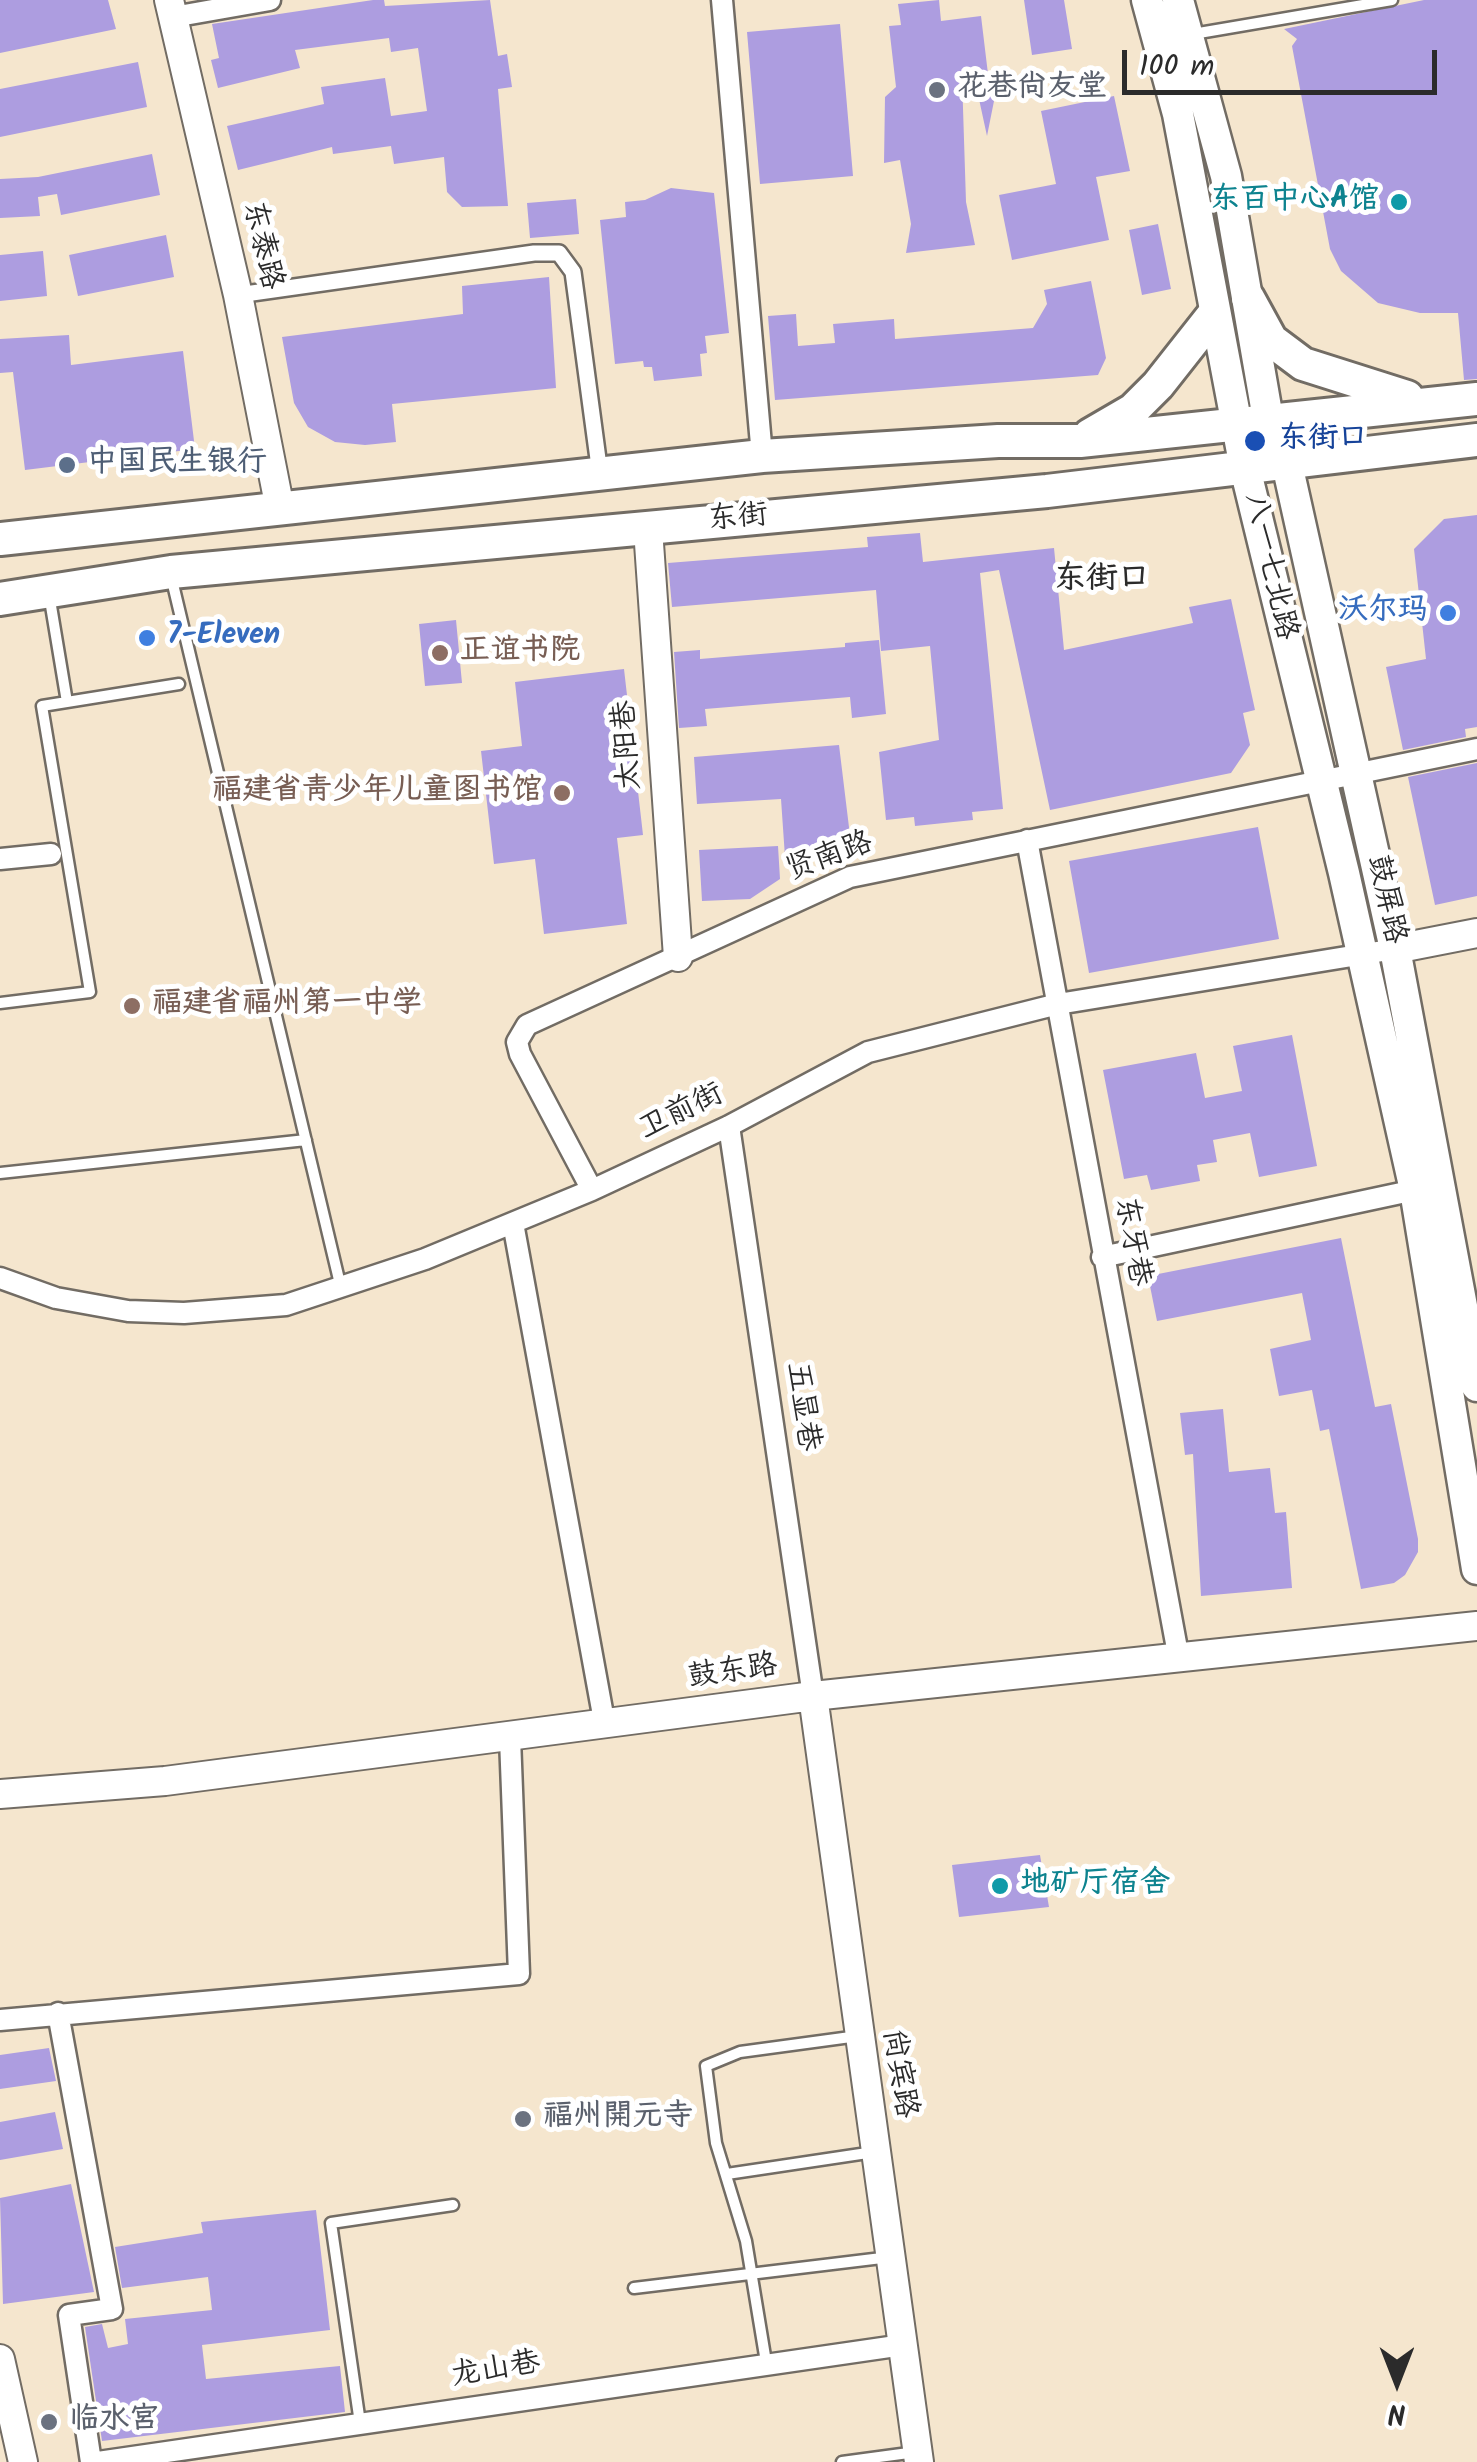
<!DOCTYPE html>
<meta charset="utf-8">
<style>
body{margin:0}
#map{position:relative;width:1477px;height:2462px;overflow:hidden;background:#f5e6ce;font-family:Kalam,sans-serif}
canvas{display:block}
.north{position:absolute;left:1347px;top:2332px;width:100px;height:100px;-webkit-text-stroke:8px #fff;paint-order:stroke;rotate:180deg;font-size:28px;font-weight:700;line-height:40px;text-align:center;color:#2b2b2b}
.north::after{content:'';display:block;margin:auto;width:35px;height:45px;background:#2b2b2b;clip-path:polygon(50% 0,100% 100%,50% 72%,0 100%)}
.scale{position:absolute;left:1122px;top:50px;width:315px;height:45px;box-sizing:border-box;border:5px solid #2b2b2b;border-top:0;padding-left:12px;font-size:30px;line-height:35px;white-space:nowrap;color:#2b2b2b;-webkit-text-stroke:8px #fff;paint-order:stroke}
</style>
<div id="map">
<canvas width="1477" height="2462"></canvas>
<div class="north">N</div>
<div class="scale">100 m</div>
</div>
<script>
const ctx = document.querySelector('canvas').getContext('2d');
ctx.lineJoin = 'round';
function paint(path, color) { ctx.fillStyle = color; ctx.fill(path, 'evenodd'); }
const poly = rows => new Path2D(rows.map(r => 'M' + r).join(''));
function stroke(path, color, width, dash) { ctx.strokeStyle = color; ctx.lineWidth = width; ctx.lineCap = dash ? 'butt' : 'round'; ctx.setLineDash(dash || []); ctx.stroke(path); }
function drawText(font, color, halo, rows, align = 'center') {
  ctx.font = font + ' Kalam,"LXGW WenKai TC",sans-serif'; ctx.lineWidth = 10; ctx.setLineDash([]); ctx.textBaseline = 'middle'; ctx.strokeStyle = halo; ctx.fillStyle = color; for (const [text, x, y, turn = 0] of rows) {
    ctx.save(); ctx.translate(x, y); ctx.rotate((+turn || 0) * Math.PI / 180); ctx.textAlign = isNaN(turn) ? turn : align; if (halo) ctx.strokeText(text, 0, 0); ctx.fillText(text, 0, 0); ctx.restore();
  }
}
const building = poly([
 [0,0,108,0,116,29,0,53],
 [373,0,384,0,385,6,490,0,498,56,507,54,512,87,498,89,508,206,462,207,447,192,444,157,394,164,391,146,333,154,332,147,238,170,227,126,324,104,321,87,385,78,391,116,427,111,418,48,391,52,389,38,295,50,300,68,218,88,211,60,219,58,212,24],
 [939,0,941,21,981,16,988,74,978,75,997,86,987,136,974,76,962,77,966,202,975,245,906,253,911,224,900,160,884,163,885,97,896,87,889,26,901,25,898,4],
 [1024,0,1064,0,1072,49,1032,55],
 [1424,0,1477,0,1477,379,1464,380,1458,313,1420,313,1378,303,1341,271,1330,249,1292,46,1297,39,1284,29],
 [840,24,853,176,760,184,747,32],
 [138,62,147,107,0,137,0,89],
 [1114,96,1130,171,1096,177,1109,240,1012,260,999,195,1056,184,1041,111],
 [152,154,160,195,61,215,57,194,38,197,40,216,0,218,0,179,38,177],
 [671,188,714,193,729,333,705,336,707,353,700,354,702,376,654,381,652,367,644,367,643,361,615,364,600,220,626,217,625,202,645,200],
 [576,199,579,234,530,238,527,203],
 [1158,224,1171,289,1142,295,1129,230],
 [166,235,174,277,78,296,69,255],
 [43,251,47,296,0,301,0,255],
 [549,277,556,388,392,404,396,442,365,445,335,442,308,427,294,403,282,337,463,314,462,286],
 [1091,281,1106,358,1098,375,775,400,768,316,796,314,798,346,835,343,833,324,894,319,895,339,1033,328,1047,304,1044,290],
 [69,335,71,365,183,351,195,449,25,470,13,372,0,373,0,339],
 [1477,515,1477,727,1465,729,1466,737,1403,750,1386,667,1426,659,1414,549,1444,519],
 [920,533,923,562,1054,548,1064,650,1193,623,1189,607,1231,599,1255,710,1243,713,1250,745,1231,773,1050,810,999,570,980,573,1003,809,972,812,973,820,915,826,914,817,886,820,879,752,939,740,930,646,881,651,876,590,672,607,668,563,868,547,867,537],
 [456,620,462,683,425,686,419,624],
 [879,640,886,714,852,718,850,697,705,709,707,726,679,728,674,652,700,650,700,659,845,647,845,643],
 [624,669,643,835,617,838,627,924,544,934,535,859,494,864,481,751,522,746,515,682],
 [839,745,852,852,785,857,781,799,697,804,694,757],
 [1477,763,1477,896,1435,905,1408,777],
 [1258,827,1279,939,1089,973,1069,861],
 [778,846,780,879,750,899,702,901,699,850],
 [1292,1035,1317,1166,1259,1177,1250,1133,1213,1140,1217,1162,1197,1165,1200,1181,1151,1190,1147,1175,1124,1179,1103,1070,1196,1053,1205,1098,1242,1091,1233,1046],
 [1341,1238,1375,1407,1391,1404,1418,1539,1418,1552,1405,1575,1394,1583,1361,1589,1329,1429,1320,1431,1312,1390,1279,1396,1270,1349,1311,1340,1302,1293,1157,1321,1148,1276],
 [1223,1409,1229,1472,1270,1468,1275,1513,1286,1512,1292,1588,1201,1596,1193,1454,1185,1455,1180,1413],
 [1040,1855,1049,1907,959,1917,952,1865],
 [49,2048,56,2081,0,2089,0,2055],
 [55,2112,63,2149,0,2160,0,2122],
 [71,2184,94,2292,3,2304,0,2198],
 [316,2210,330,2330,202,2345,206,2379,340,2366,345,2412,102,2441,85,2327,102,2324,108,2348,128,2344,125,2319,212,2310,208,2277,122,2288,115,2247,203,2233,201,2222]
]);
const service = poly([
 [1193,34,1392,0],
 [171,576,341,1288],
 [49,594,67,702],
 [0,1003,90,992,42,706,179,684],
 [0,1173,306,1140],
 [727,2174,874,2152],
 [634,2288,890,2257],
 [766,2362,746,2241,716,2143,706,2066,740,2052,858,2036],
 [360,2423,331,2223,453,2205],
 [842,2462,916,2452]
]);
const pedestrian = poly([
 [238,295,534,253,559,253,573,272,600,474]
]);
const minor = poly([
 [722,0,762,456],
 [173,17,270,0],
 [1027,840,1178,1654],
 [0,859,51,854],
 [729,1126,813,1696],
 [592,1190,520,1054,517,1042,527,1025,850,877,1477,749],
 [513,1223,605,1726],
 [1102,1257,1415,1190],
 [0,1278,56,1298,128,1311,184,1313,286,1305,425,1259,592,1190,729,1126,868,1052,1058,1004,1395,949],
 [58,2013,112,2309,69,2315,91,2462],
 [0,2020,519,1974,510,1738],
 [98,2462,903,2345]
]);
const tertiary = poly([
 [169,0,238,295,280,509],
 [648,529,678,957],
 [1395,949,1477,933],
 [813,1696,919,2462],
 [0,1794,165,1781,813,1696,1477,1626],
 [0,2359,23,2462]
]);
const secondary = poly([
 [1147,0,1178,114,1245,468,1344,873,1415,1190,1477,1569],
 [1178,0,1226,176,1268,419,1287,464,1395,949,1477,1386]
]);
const primary = poly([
 [1248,298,1271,340,1303,364,1407,397],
 [1090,435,1133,410,1158,385,1214,314],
 [0,539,762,456,998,441,1080,441,1477,399],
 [0,599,171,572,1047,491,1477,440]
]);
const markers = [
 [937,90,10,"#6b7280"],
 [1399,202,10,"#0f9aa8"],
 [1255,441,12,"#1a4fb4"],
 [67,465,10,"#5c6f8a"],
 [1448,613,10,"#3f7fe0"],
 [147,638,10,"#3f7fe0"],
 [440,653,10,"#8d6e63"],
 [562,793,10,"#8d6e63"],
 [132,1006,10,"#8d6e63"],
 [1000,1886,10,"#0f9aa8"],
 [523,2119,10,"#6b7280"],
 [49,2422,10,"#6b7280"]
];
const worshipNames = [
 ["花巷尚友堂",957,90],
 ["福州開元寺",543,2119],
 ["临水宫",69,2422]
];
const cultureNames = [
 ["东百中心A馆",1379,202],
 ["地矿厅宿舍",1020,1886,"left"]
];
const streetNames = [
 ["东泰路",260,246,77],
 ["东街",738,520,-5],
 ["八一七北路",1268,567,77],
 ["太阳巷",630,745,-94],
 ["贤南路",830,859,-20],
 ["鼓屏路",1384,900,78],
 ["卫前街",682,1114,-26],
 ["东牙巷",1130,1242,80],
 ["五显巷",800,1407,82],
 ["鼓东路",733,1674,-8],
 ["尚宾路",897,2074,81],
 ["龙山巷",496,2372,-9]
];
const transitNames = [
 ["东街口",1278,441]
];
const serviceNames = [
 ["中国民生银行",87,465]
];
const shopNames = [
 ["沃尔玛",1428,613],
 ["7-Eleven",167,638,"left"]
];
const educationNames = [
 ["正谊书院",460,653],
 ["福建省青少年儿童图书馆",542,793,"right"],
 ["福建省福州第一中学",152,1006]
];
const neighbourhoodNames = [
 ["东街口",1102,582]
];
paint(building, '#ad9de0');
stroke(service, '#726c64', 15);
stroke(pedestrian, '#726c64', 20);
stroke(minor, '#726c64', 25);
stroke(tertiary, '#726c64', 32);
stroke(secondary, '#726c64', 35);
stroke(primary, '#726c64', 38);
stroke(service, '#fff', 10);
stroke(pedestrian, '#fff', 15);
stroke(minor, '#fff', 20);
stroke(tertiary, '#fff', 28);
stroke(secondary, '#fff', 30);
stroke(primary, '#fff', 32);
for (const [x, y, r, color] of markers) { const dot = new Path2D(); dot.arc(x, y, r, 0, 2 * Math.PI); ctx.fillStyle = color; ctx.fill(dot); stroke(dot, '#fff', 4); }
drawText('bold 30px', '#5b616d', '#fff', worshipNames, 'left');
drawText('bold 30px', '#0d838f', '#fff', cultureNames, 'right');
drawText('30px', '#2b2b2b', '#fff', streetNames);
drawText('bold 30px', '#164399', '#fff', transitNames, 'left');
drawText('bold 30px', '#4e5e75', '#fff', serviceNames, 'left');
drawText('bold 30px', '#366cbe', '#fff', shopNames, 'right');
drawText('bold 30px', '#785e54', '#fff', educationNames, 'left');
drawText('bold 32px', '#2b2b2b', '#fff', neighbourhoodNames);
</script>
